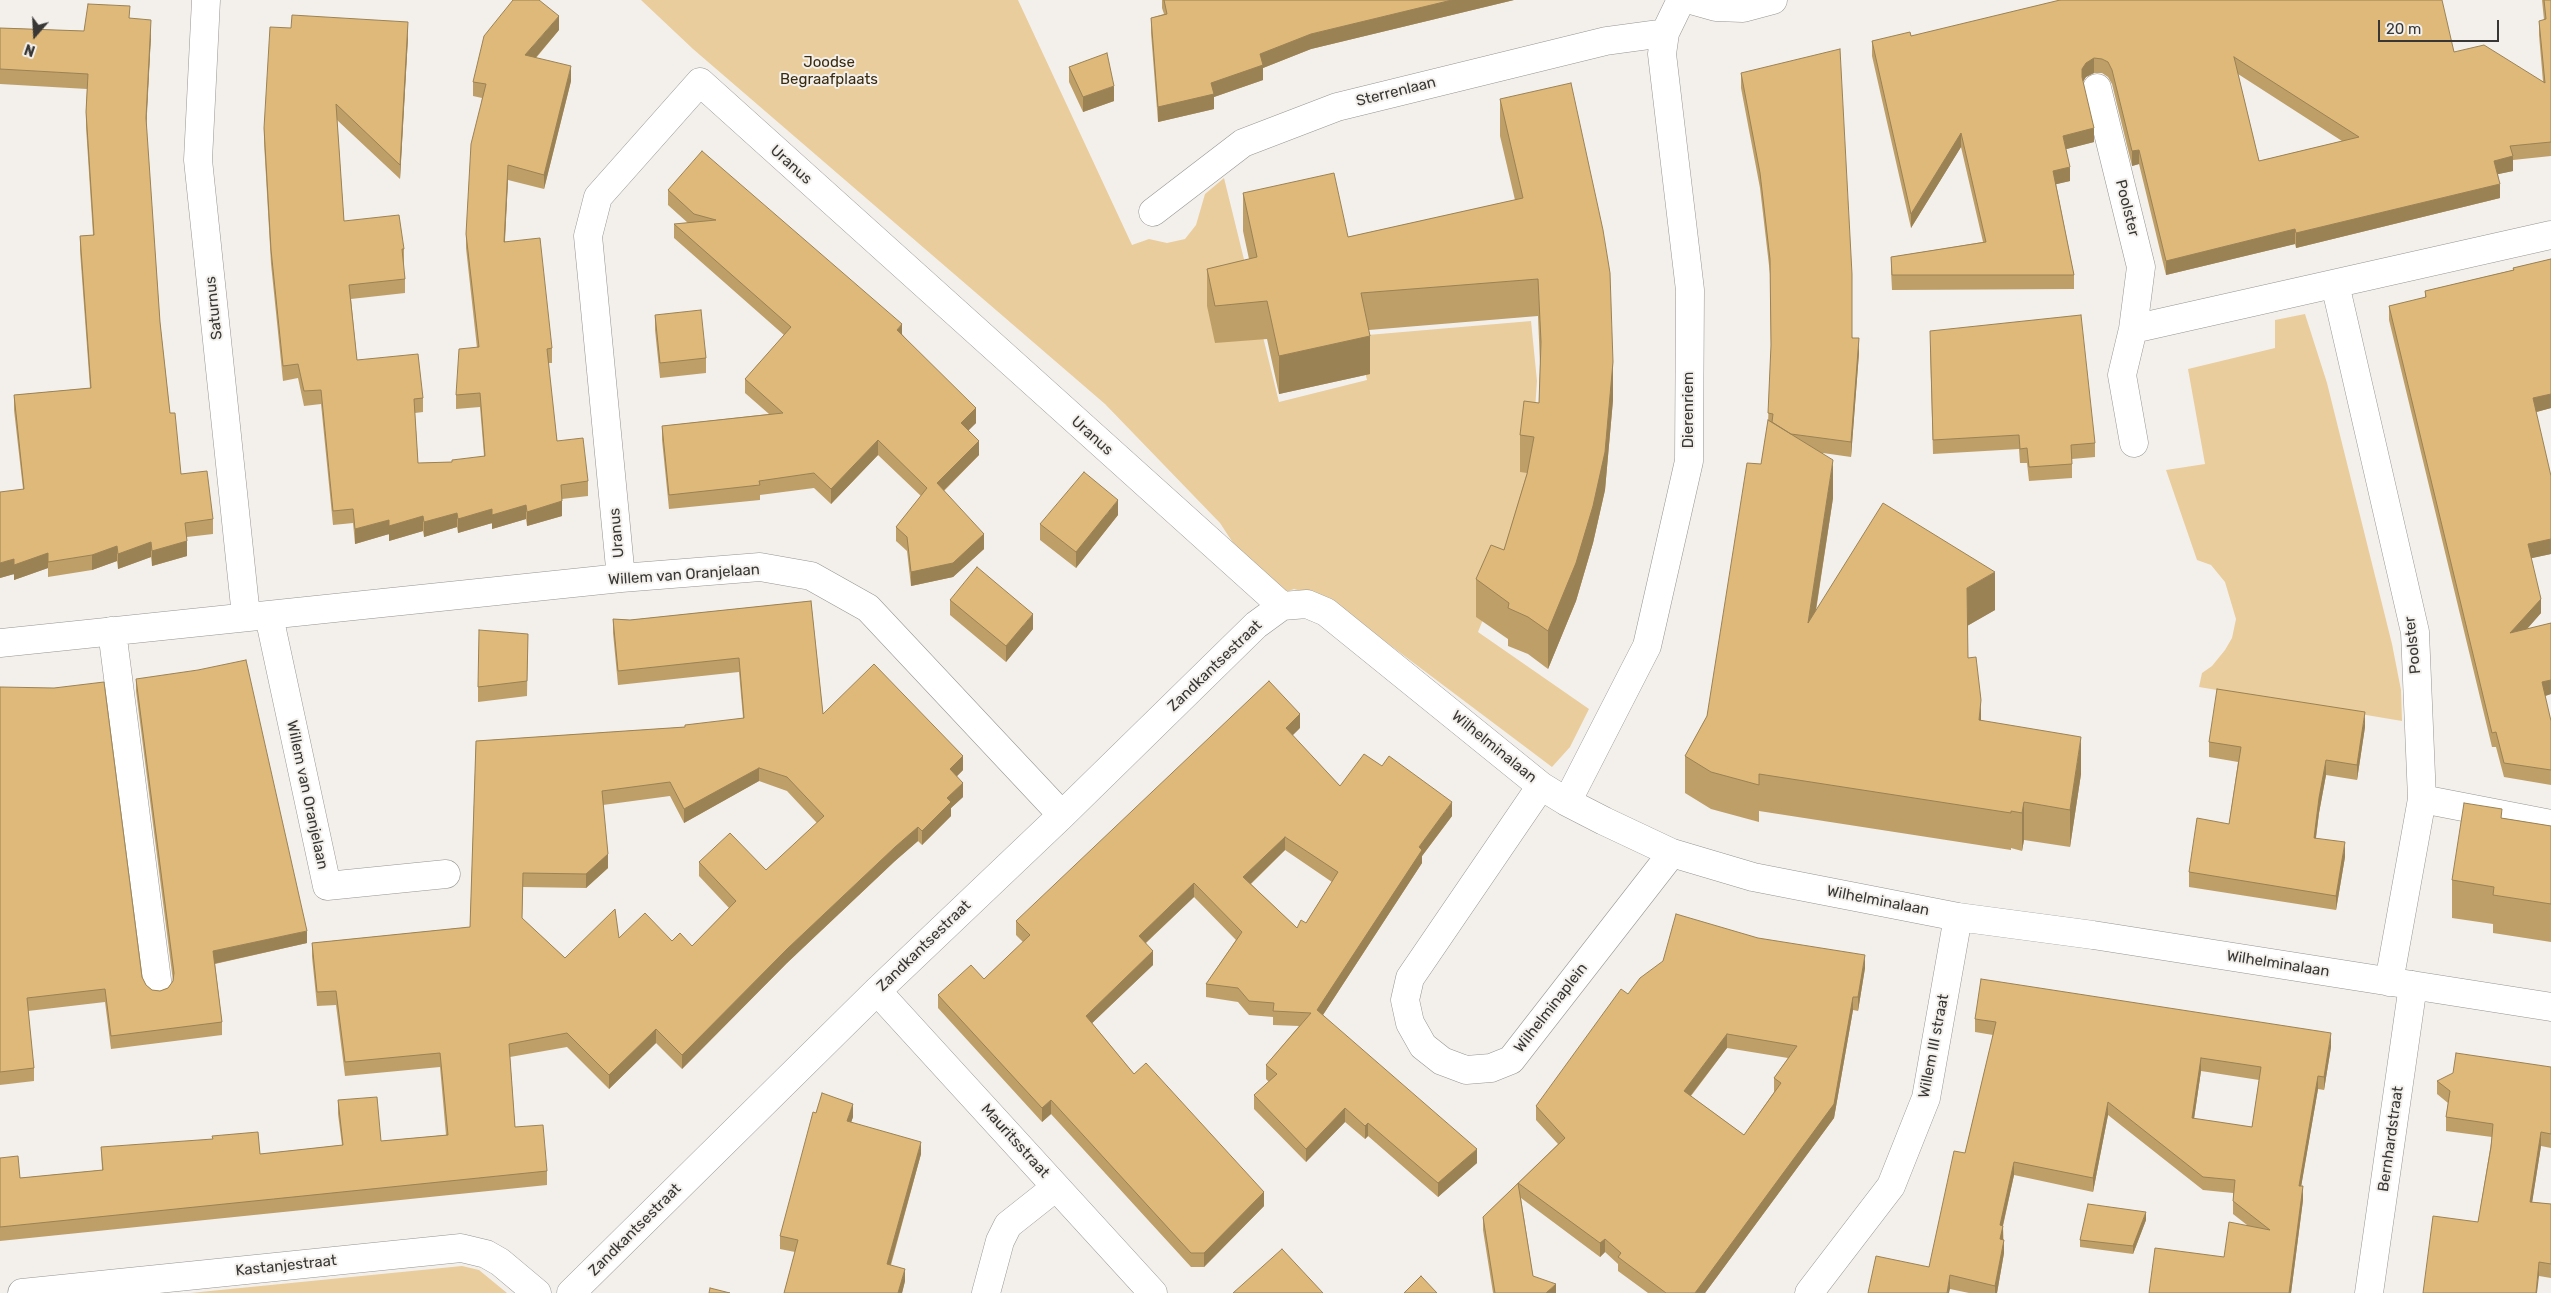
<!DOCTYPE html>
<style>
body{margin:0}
#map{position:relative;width:2551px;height:1293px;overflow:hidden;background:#f3f0ec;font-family:Rubik,sans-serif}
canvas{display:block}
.north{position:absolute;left:10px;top:10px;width:50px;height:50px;-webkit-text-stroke:4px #f3f0ec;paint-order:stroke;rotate:199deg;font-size:14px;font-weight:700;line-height:20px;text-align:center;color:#383735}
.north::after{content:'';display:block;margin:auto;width:18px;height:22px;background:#383735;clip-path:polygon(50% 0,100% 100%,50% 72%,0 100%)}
.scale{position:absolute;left:2378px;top:20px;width:121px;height:22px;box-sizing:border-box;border:2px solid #383735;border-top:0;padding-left:6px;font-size:15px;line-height:18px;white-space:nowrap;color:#383735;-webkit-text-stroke:4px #f3f0ec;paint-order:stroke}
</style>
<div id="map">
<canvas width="2551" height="1293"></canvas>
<div class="north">N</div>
<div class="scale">20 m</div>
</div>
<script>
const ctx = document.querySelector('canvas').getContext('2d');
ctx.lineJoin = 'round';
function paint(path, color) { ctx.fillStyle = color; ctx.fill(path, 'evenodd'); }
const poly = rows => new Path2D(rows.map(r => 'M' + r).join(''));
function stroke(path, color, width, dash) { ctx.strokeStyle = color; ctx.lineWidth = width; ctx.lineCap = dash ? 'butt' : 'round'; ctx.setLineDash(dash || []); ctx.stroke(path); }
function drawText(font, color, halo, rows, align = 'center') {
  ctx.font = font + ' Rubik,sans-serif'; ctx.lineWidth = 4; ctx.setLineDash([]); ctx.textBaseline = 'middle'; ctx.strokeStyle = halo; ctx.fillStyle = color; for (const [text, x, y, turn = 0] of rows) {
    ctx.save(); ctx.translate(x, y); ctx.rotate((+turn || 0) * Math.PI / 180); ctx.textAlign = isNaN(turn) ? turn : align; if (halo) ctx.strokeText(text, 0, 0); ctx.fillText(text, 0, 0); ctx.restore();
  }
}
const green = poly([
 [641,0,1018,0,1132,245,1149,239,1167,243,1185,239,1196,225,1205,194,1224,178,1279,402,1367,380,1356,336,1531,321,1537,381,1533,439,1525,483,1499,580,1478,632,1589,709,1570,747,1552,767,1342,609,1316,595,1294,589,1283,593,1239,552,1220,523,1105,404,693,49],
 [2305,314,2327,383,2392,644,2401,690,2402,721,2199,687,2202,673,2212,666,2225,650,2232,638,2236,619,2225,582,2211,565,2197,560,2166,470,2205,464,2188,369,2275,348,2275,320],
 [462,1266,479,1270,507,1293,190,1293]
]);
const minor = poly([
 [206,0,198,160,246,616],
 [1691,0,1716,7,1743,8,1773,0],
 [2097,88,2141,267,2133,329,2122,375,2134,443],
 [1153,212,1243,143,1337,107,1606,41,1665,33],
 [2335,284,2415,632,2422,799,2389,982],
 [2133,329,2551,235],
 [621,578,588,236,598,197,700,82,1282,606],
 [269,616,327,886,446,874],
 [112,631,158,988],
 [0,643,621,578,760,567,811,576,868,608,1062,815],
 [1541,786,1410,978,1405,1000,1410,1023,1423,1046,1442,1061,1466,1070,1491,1068,1511,1060,1672,853],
 [2422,799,2551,824],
 [1567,802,1647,646,1689,461,1690,290,1662,54,1665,33,1681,0],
 [877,991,1153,1293],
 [22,1293,461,1248,486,1254,500,1262,537,1293],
 [571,1293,877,991,1062,815,1256,625,1282,606,1307,604,1326,612,1541,786,1567,802,1604,821,1672,853,1753,877,1958,917,2093,935,2551,1007],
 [986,1293,1000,1241,1008,1225,1056,1187],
 [1809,1293,1891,1186,1926,1098,1958,917],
 [2369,1293,2413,985]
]);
const wall = poly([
 [1162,0,1514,0,1311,49,1263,68,1263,80,1214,97,1214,109,1158,122,1151,33,1151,18,1164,14,1162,8],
 [2542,0,2551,0,2551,156,2513,160,2513,171,2498,174,2500,198,2296,248,2295,244,2166,275,2139,164,2132,166,2112,84,2108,77,2102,73,2094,73,2086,77,2083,82,2094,142,2066,149,2070,181,2056,184,2074,275,2074,289,1892,290,1891,271,1891,257,1983,242,1961,147,1911,228,1872,56,1872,41,1911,36,2454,52,2543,82,2539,35,2539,21,2544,20],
 [2238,74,2342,141,2259,161],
 [130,18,151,35,146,124,160,322,170,413,181,474,213,519,213,534,187,537,187,556,152,566,151,557,118,569,117,561,92,570,48,577,48,568,14,580,14,574,0,578,23,489,14,410,14,395,90,388,80,251,80,236,93,235,86,127,86,112,87,89,0,84,0,28,84,31],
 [559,30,536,58,571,81,544,189,508,180,505,241,552,348,552,363,548,363,557,441,588,481,588,496,562,499,562,516,527,526,526,519,492,529,492,523,458,533,457,527,424,537,423,531,389,541,389,534,355,544,353,523,333,525,321,404,304,406,298,378,283,381,271,264,264,142,264,128,408,37,400,179,337,120,344,221,404,249,404,263,403,264,405,279,405,293,351,299,357,360,423,398,423,412,415,413,418,463,452,462,484,456,480,407,456,409,456,395,477,348,466,248,466,234,482,98,473,96,473,82],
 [1069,67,1114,101,1083,112,1069,82],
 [1741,73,1859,353,1851,457,1823,453,1833,498,1816,611,1995,610,1967,626,1968,658,1981,721,2081,774,2070,847,2024,840,2022,851,2011,848,2011,850,1759,811,1759,822,1711,809,1685,793,1685,756,1707,716,1761,464,1768,423,1771,349,1770,274,1760,188,1741,88],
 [1500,99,1613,400,1605,490,1593,543,1576,601,1548,669,1528,654,1508,646,1508,639,1476,617,1476,579,1504,550,1527,473,1520,472,1520,435,1539,403,1540,364,1538,316,1369,330,1370,374,1279,394,1267,339,1215,343,1207,306,1207,269,1249,259,1243,231,1243,193,1348,237,1515,200,1500,136],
 [668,190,902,334,976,423,968,430,979,455,944,491,984,549,953,577,911,586,907,551,896,541,896,527,921,496,878,455,831,504,814,488,760,495,760,500,669,509,662,440,662,426,769,414,745,393,745,379,784,335,674,238,674,224,688,223,668,205],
 [2551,259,2551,408,2536,412,2551,554,2531,558,2541,613,2527,629,2551,623,2551,694,2545,696,2551,721,2551,785,2504,777,2496,747,2492,747,2389,320,2389,306,2425,298,2425,291,2513,270,2513,268],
 [655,315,706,358,706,373,660,378,655,330],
 [1930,345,2095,443,2095,457,2072,459,2072,478,2029,481,2027,463,2020,463,2019,449,1933,454],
 [1118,515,1076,568,1040,540,1040,524],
 [950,600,1033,629,1006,662,950,615],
 [811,601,823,714,963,770,957,776,963,797,951,808,951,816,922,845,918,841,895,861,787,963,682,1069,656,1043,609,1089,567,1047,510,1057,515,1127,547,1171,547,1185,0,1241,0,1158,20,1178,102,1170,101,1147,260,1154,342,1145,338,1114,338,1100,381,1141,446,1135,440,1067,345,1076,336,1005,317,1006,312,957,312,943,470,927,476,741,685,727,743,718,739,672,618,685,613,633,613,619,630,620],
 [759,781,787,791,817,823,766,870,699,862,699,876,729,908,692,946,672,941,619,938,565,958,522,918,523,887,586,888,608,868,603,805,670,796,684,823],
 [528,634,527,696,478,702,478,687],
 [136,679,307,943,215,964,222,1022,222,1035,111,1049,105,1002,28,1011,34,1068,34,1081,0,1085,0,687,146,985,152,990,160,991,168,988,173,981,136,691],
 [2365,727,2357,780,2326,775,2319,813,2316,838,2345,857,2336,910,2189,887,2189,872,2229,824,2238,762,2209,757,2209,742],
 [1300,728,1292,735,1340,786,1452,816,1422,856,1422,863,1323,1015,1477,1163,1438,1197,1368,1136,1365,1139,1345,1122,1306,1162,1254,1109,1254,1095,1269,1082,1266,1079,1266,1065,1299,1026,1273,1025,1273,1017,1249,1015,1238,1002,1206,997,1206,984,1236,940,1194,897,1146,943,1153,965,1092,1023,1134,1074,1264,1206,1204,1267,1191,1267,1051,1114,1042,1122,938,1008,938,995,984,979,1023,942,1016,935,1016,921],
 [1285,850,1332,882,1306,923,1297,928,1251,884],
 [2502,818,2551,826,2551,942,2493,933,2493,924,2452,918,2452,880],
 [1865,968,1858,1011,1853,1010,1834,1118,1705,1293,1648,1293,1618,1271,1618,1264,1605,1252,1600,1257,1521,1198,1533,1276,1556,1293,1493,1293,1483,1230,1483,1217,1558,1144,1536,1120,1536,1106,1628,994],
 [1727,1048,1788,1058,1774,1078,1774,1092,1744,1135,1691,1096],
 [1975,1019,2331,1047,2324,1090,2318,1089,2301,1186,2303,1200,2291,1293,2224,1257,2247,1225,2233,1214,2233,1193,2203,1190,2108,1115,2093,1192,2014,1175,2003,1226,2004,1253,1997,1293,1969,1293,1950,1289,1929,1267,1965,1153,1993,1035,1975,1032],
 [2201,1071,2259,1080,2252,1127,2194,1119],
 [2551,1067,2551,1148,2541,1146,2532,1202,2551,1204,2551,1278,2539,1276,2478,1222,2492,1137,2446,1131,2446,1117,2448,1103,2437,1094,2437,1081],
 [816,1113,853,1117,851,1122,921,1154,891,1265,905,1281,902,1293,784,1293,795,1252,780,1249,780,1236],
 [2146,1220,2133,1254,2080,1247,2080,1240]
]);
const shadedWall = poly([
 [1452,0,1514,0,1311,49,1263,68,1263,80,1214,97,1214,109,1158,122,1158,107,1260,54,1311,34],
 [559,16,559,30,525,70,525,55],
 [151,20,151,35,146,133,146,118],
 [408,22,408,37,400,179,400,165],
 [2094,58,2094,73,2086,77,2082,83,2082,91,2082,69,2086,63],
 [571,66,571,81,544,189,544,175],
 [1114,86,1114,101,1083,112,1083,97],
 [2094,128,2094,142,2063,150,2063,136],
 [1961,133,1961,147,1911,228,1911,214],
 [2139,150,2139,164,2132,166,2132,151],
 [2513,156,2513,171,2494,175,2494,161],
 [508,165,508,180,504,256,504,242],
 [2070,167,2070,181,2053,185,2053,171],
 [2500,184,2500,198,2296,248,2296,233],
 [2295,229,2295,244,2166,275,2166,261],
 [902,324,902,339,897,330],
 [1370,336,1370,374,1279,394,1279,356],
 [1859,338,1859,353,1851,457,1851,442],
 [1613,362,1613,400,1605,490,1593,543,1576,601,1548,669,1548,631],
 [2551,394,2551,408,2533,413,2533,398],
 [976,408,976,423,961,438,961,423],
 [878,440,878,455,831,504,831,489],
 [979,441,979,455,937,497,937,483],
 [1833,460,1833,498,1808,660,1808,623],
 [1118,500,1118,515,1076,568,1076,552],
 [562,501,562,516,527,526,527,512],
 [526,505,526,519,492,529,492,515],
 [492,509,492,523,458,533,458,519],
 [457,513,457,527,424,537,424,522],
 [423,516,423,531,389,541,389,526],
 [389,520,389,534,355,544,355,529],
 [984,534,984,549,953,577,911,586,911,572],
 [2551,539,2551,554,2528,559,2528,544],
 [187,541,187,556,152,566,152,551],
 [151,542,151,557,118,569,118,554],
 [117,546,117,561,92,570,92,555],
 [48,553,48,568,14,580,14,565],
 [14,559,14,574,0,578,0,563],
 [1995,572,1995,610,1967,626,1967,588],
 [2541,599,2541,613,2510,648,2510,633],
 [1033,614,1033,629,1006,662,1006,646],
 [2551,680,2551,694,2542,697,2542,682],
 [1981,700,1981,738,1979,720],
 [2365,712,2365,727,2357,780,2357,765],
 [1300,714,1300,728,1286,742,1286,728],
 [2081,737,2081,774,2070,847,2070,810],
 [963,756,963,770,950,783,950,769],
 [2326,760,2326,775,2319,813,2314,852,2314,838,2319,798],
 [759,768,759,781,684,823,684,809],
 [963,783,963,797,951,808,951,816,922,845,922,831,947,798],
 [1452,802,1452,816,1422,856,1422,863,1317,1024,1317,1010,1419,847],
 [2024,802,2024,840,2022,851,2022,813],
 [918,827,918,841,895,861,787,963,682,1069,682,1055,787,949,895,847],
 [1285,837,1285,850,1243,891,1243,877],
 [2345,842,2345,857,2336,910,2336,896],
 [608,854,608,868,586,888,586,874],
 [1194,883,1194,897,1139,949,1139,936],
 [307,931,307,943,213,964,213,951],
 [1153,951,1153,965,1086,1029,1086,1016],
 [1865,955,1865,968,1858,1011,1858,997],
 [1853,997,1853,1010,1834,1118,1705,1293,1695,1293],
 [656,1029,656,1043,609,1089,609,1075],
 [2331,1033,2331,1047,2324,1090,2324,1077],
 [1727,1034,1727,1048,1684,1104,1684,1091],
 [2201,1058,2201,1071,2192,1132,2192,1118],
 [2318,1076,2318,1089,2299,1199,2299,1186],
 [1051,1100,1051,1114,1042,1122,1042,1108],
 [2108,1102,2108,1115,2093,1192,2093,1178],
 [853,1104,853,1117,847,1134,847,1121],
 [1345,1108,1345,1122,1306,1162,1306,1149],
 [1368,1123,1368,1136,1365,1139,1365,1126],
 [2541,1132,2541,1146,2530,1216,2530,1202],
 [921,1142,921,1154,887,1277,887,1264],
 [1477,1149,1477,1163,1438,1197,1438,1183],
 [2014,1162,2014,1175,2000,1238,2000,1225],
 [2303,1186,2303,1200,2291,1293,2289,1293],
 [1264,1192,1264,1206,1204,1267,1204,1253],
 [2146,1212,2146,1220,2133,1254,2133,1246],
 [2003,1226,2003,1239,2000,1253,2000,1239],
 [1605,1239,1605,1252,1600,1257,1600,1243],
 [2004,1240,2004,1253,1997,1293,1995,1293,1995,1286],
 [2539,1262,2539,1276,2537,1293,2536,1293],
 [905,1269,905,1281,902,1293,898,1293],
 [1950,1275,1950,1289,1949,1293,1947,1293],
 [1556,1284,1556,1293,1546,1293]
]);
const building = poly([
 [513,0,539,0,559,16,525,55,571,66,544,175,508,165,504,242,540,238,552,348,547,349,557,441,583,438,588,481,561,485,562,501,527,512,526,505,492,515,492,509,458,519,457,513,424,522,423,516,389,526,389,520,355,529,353,509,333,511,321,390,304,391,298,364,283,366,271,250,264,128,270,27,291,28,292,15,408,22,400,165,336,104,344,221,399,215,404,249,402,249,405,279,349,285,357,360,418,354,423,398,414,399,418,463,452,462,452,460,485,456,480,393,456,395,459,349,479,347,466,234,471,144,486,84,473,82,484,36,513,0],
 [1164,0,1452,0,1311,34,1260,54,1263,65,1211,83,1214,94,1158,107,1151,18,1167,14,1164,0],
 [2060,0,2442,0,2454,52,2484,45,2545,83,2539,21,2546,19,2544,0,2551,0,2551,142,2510,146,2513,156,2494,161,2500,184,2296,233,2295,229,2166,261,2139,150,2132,151,2112,70,2108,62,2102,59,2094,58,2086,63,2082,69,2082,77,2094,128,2063,136,2070,167,2053,171,2074,275,1892,275,1891,257,1986,242,1961,133,1911,214,1872,41,1910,32,1911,36,2060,0],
 [2234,57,2359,137,2259,161,2234,57],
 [88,4,130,6,129,18,151,20,146,118,160,322,170,413,175,413,181,474,207,471,213,519,185,523,187,541,152,551,151,542,118,554,117,546,92,555,48,562,48,553,14,565,14,559,0,563,0,492,24,489,14,395,91,388,80,236,94,235,86,112,88,74,0,69,0,28,84,31,88,4],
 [1840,49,1852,274,1852,338,1859,338,1851,442,1791,434,1772,422,1773,414,1768,413,1771,345,1770,259,1760,173,1741,73,1840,49],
 [1107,53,1114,86,1083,97,1069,67,1107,53],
 [1571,83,1603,230,1610,273,1613,362,1605,452,1593,506,1576,563,1548,631,1528,617,1508,608,1509,603,1476,579,1491,545,1504,550,1527,474,1534,437,1520,435,1524,401,1539,403,1541,342,1538,279,1361,293,1370,336,1279,356,1267,301,1215,306,1207,269,1257,257,1243,193,1334,173,1348,237,1523,198,1500,99,1571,83],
 [702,151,902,324,897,330,976,408,961,423,979,441,937,483,984,534,953,563,911,572,907,537,896,527,927,488,878,440,831,489,814,473,759,481,760,485,669,495,662,426,783,413,745,379,791,327,674,224,716,220,694,214,668,190,702,151],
 [2551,259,2551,394,2533,398,2551,476,2551,539,2528,544,2541,599,2510,633,2551,623,2551,680,2542,682,2551,721,2551,770,2504,763,2496,732,2492,733,2389,306,2426,297,2425,291,2514,270,2513,268,2551,259],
 [701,310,706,358,660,363,655,315,701,310],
 [2081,315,2095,443,2071,445,2072,464,2029,467,2027,448,2020,449,2019,435,1933,440,1930,331,2081,315],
 [1768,420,1833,460,1808,623,1883,503,1995,572,1967,588,1968,658,1976,657,1981,700,1979,720,2081,737,2070,810,2024,802,2022,813,2011,811,2011,813,1759,774,1759,785,1711,772,1685,756,1707,716,1747,463,1761,464,1768,420],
 [1084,472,1118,500,1076,552,1040,524,1084,472],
 [977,567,1033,614,1006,646,950,600,977,567],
 [811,601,823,714,874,664,963,756,950,769,963,783,947,798,951,802,922,831,918,827,895,847,787,949,682,1055,656,1029,609,1075,567,1033,509,1044,515,1127,543,1125,547,1171,0,1227,0,1158,18,1156,20,1178,103,1170,101,1147,213,1139,212,1136,258,1132,260,1154,343,1145,338,1100,377,1097,381,1141,448,1135,440,1053,345,1062,336,991,317,992,312,943,470,927,476,741,685,727,685,725,744,718,739,658,618,671,613,619,630,620,811,601],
 [759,768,787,777,824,816,766,870,730,833,699,862,736,901,692,946,680,933,672,941,645,913,619,938,615,909,565,958,522,918,523,873,586,874,608,854,602,791,670,782,684,809,759,768],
 [479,630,528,634,527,681,478,687,479,630],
 [246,660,307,931,213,951,222,1022,111,1036,105,989,27,998,34,1068,0,1072,0,687,54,688,104,682,142,977,146,985,152,990,160,991,168,988,173,981,174,973,136,679,198,670,246,660],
 [1269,681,1300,714,1286,728,1340,786,1364,754,1382,766,1389,756,1452,802,1419,847,1422,850,1317,1010,1477,1149,1438,1183,1368,1123,1365,1126,1345,1108,1306,1149,1254,1095,1277,1074,1266,1065,1311,1013,1273,1011,1274,1003,1249,1001,1238,988,1206,984,1242,932,1194,883,1139,936,1153,951,1086,1016,1134,1074,1146,1063,1264,1192,1204,1253,1191,1253,1051,1100,1042,1108,938,995,971,965,984,979,1030,935,1016,921,1269,681],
 [1285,837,1338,872,1306,923,1301,920,1297,928,1243,877,1285,837],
 [2217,689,2365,712,2357,765,2326,760,2319,798,2314,838,2345,842,2336,896,2189,872,2197,818,2229,824,2241,747,2209,742,2217,689],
 [2464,803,2502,809,2501,818,2551,826,2551,904,2493,895,2494,887,2452,880,2464,803],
 [1676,914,1758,938,1865,955,1858,997,1853,997,1834,1104,1695,1293,1666,1293,1618,1257,1621,1253,1605,1239,1600,1243,1518,1183,1533,1276,1556,1284,1546,1293,1495,1293,1483,1217,1565,1138,1536,1106,1621,989,1628,994,1640,978,1663,961,1676,914],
 [1727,1034,1797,1046,1774,1078,1781,1083,1744,1135,1684,1091,1727,1034],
 [1981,979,2331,1033,2324,1077,2318,1076,2299,1186,2303,1186,2289,1293,2149,1293,2155,1248,2224,1257,2229,1222,2270,1230,2233,1201,2235,1180,2203,1177,2108,1102,2093,1178,2014,1162,2000,1225,2003,1226,2000,1239,2004,1240,1995,1286,1950,1275,1947,1293,1868,1293,1876,1256,1929,1267,1954,1151,1965,1153,1996,1022,1975,1019,1981,979],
 [2201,1058,2261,1067,2252,1127,2192,1118,2201,1058],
 [2456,1053,2551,1067,2551,1134,2541,1132,2530,1202,2551,1204,2551,1264,2539,1262,2536,1293,2423,1293,2433,1216,2478,1222,2491,1147,2493,1124,2446,1117,2450,1091,2437,1081,2453,1073,2456,1053],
 [822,1093,853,1104,847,1121,921,1142,887,1264,905,1269,898,1293,784,1293,798,1240,780,1236,813,1112,816,1113,822,1093],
 [2088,1204,2146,1212,2133,1246,2080,1240,2088,1204],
 [1282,1249,1323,1293,1233,1293,1282,1249],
 [1421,1276,1437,1293,1404,1293,1421,1276],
 [710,1288,730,1293,709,1293,710,1288]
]);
const parkNames = [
 ["Joodse",829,63],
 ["Begraafplaats",829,80]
];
const streetNames = [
 ["Sterrenlaan",1396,92,-14],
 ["Uranus",791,165,42],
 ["Poolster",2127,208,76],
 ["Saturnus",214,308,-96],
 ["Dierenriem",1689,410,-90],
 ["Uranus",1092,436,42],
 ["Uranus",617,533,-95],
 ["Willem van Oranjelaan",684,575,-4],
 ["Poolster",2413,645,-96],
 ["Zandkantsestraat",1215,666,-44],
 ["Wilhelminalaan",1494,747,39],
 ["Willem van Oranjelaan",307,795,78],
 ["Wilhelminalaan",1878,901,11],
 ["Zandkantsestraat",924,946,-44],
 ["Wilhelminalaan",2278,964,9],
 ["Wilhelminaplein",1551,1008,-52],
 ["Willem III straat",1934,1046,-79],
 ["Bernhardstraat",2391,1139,-82],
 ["Mauritsstraat",1015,1141,48],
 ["Zandkantsestraat",635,1230,-45],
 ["Kastanjestraat",286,1266,-6]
];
paint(green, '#eacd9d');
stroke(minor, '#979591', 29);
stroke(minor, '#fff', 28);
paint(wall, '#bf9f68');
paint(shadedWall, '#9b8255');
paint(building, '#deb979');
stroke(building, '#9b8255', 1);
drawText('15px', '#3b2b0e', '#f3f0ec', parkNames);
drawText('15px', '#383735', '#f3f0ec', streetNames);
</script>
